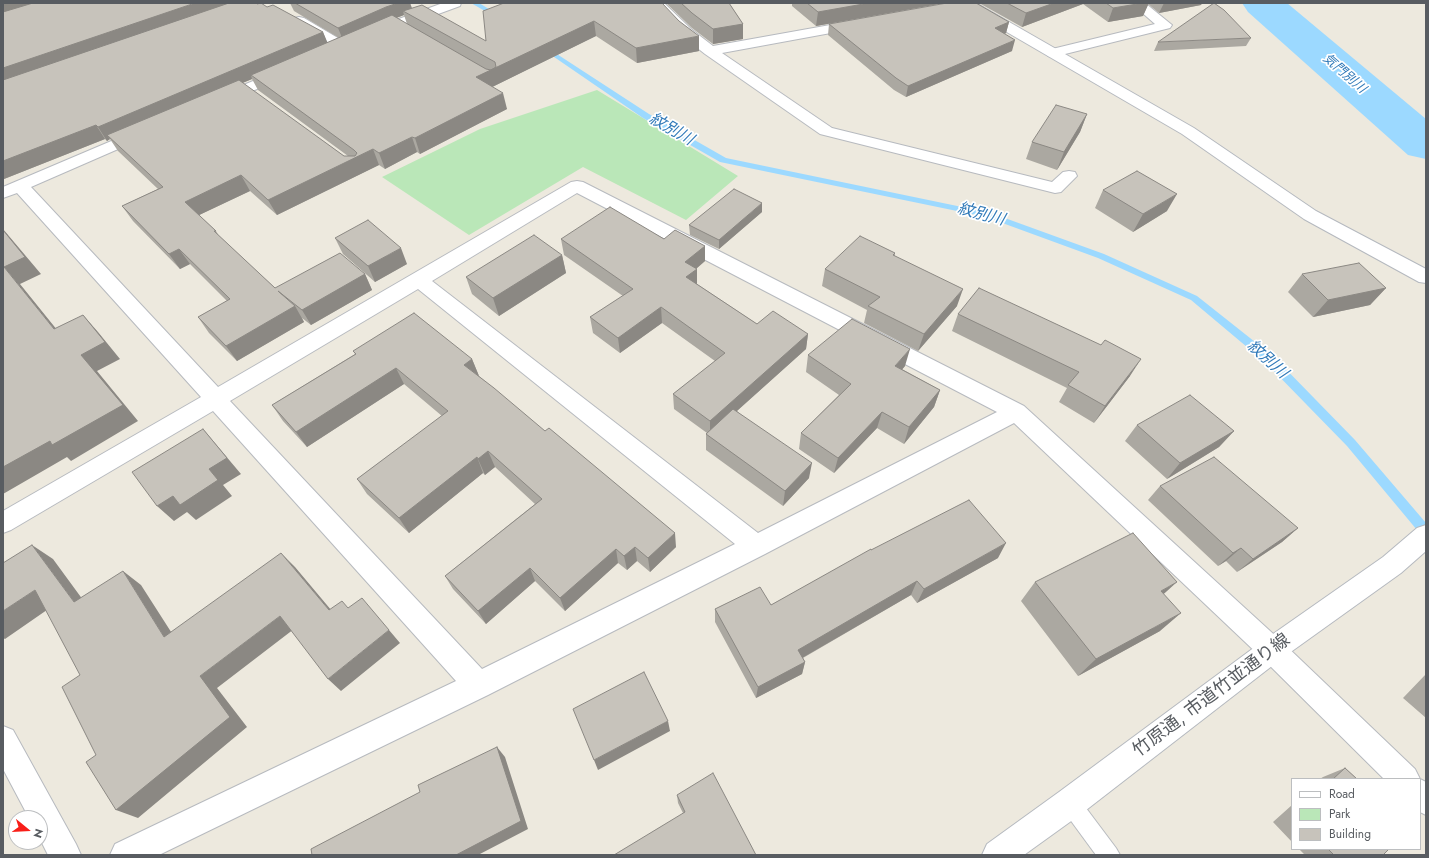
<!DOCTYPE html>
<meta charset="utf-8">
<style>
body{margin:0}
#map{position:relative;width:1429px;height:858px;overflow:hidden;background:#ede9de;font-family:Jost,sans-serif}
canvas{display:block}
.frame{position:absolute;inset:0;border:4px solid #585c61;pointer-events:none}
.legend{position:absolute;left:1291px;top:778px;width:130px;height:72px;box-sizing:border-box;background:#fff;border:1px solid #bcbec0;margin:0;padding:5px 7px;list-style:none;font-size:12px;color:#585c61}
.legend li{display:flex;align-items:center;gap:8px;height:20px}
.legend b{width:20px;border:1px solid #bcbec0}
.north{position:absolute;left:8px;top:810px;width:40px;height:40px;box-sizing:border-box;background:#fff;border:1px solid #bcbec0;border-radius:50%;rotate:108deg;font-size:11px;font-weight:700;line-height:16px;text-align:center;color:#585c61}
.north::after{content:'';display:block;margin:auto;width:14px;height:18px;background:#f81f19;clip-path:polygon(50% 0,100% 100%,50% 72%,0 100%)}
</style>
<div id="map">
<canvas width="1429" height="858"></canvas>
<div class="frame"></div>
<ul class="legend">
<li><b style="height:5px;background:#fff"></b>Road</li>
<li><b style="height:11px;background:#bae7b8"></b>Park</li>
<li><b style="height:11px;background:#c7c3bb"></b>Building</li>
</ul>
<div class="north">N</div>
</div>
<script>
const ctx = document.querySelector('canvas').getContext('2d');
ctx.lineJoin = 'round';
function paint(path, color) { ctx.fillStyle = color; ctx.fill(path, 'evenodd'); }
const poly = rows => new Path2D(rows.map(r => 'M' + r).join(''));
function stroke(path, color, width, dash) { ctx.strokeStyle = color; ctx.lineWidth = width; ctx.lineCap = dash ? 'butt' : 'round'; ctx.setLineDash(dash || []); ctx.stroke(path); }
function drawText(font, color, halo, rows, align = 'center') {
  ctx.font = font + ' Jost,"Noto Sans JP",sans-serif'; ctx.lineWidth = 3.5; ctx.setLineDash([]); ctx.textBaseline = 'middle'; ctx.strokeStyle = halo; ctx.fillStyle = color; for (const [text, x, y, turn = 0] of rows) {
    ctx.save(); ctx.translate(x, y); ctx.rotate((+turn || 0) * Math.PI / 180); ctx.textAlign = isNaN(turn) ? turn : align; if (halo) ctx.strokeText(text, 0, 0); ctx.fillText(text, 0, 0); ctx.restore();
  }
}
const green = poly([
 [597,90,738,176,686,220,583,167,469,235,382,177,480,129]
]);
const stream = poly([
 [471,3,479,3,502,17,497,18,471,3],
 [543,45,649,114,726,158,991,213,1104,254,1197,296,1274,357,1355,440,1426,523,1426,537,1422,536,1347,446,1266,363,1191,300,1098,258,986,217,720,162,643,118,541,48,540,47,543,45]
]);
const river = poly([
 [1242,3,1287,3,1426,119,1426,159,1408,155,1248,12,1242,3]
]);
const lane = poly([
 [1070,793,1077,796,1116,848,1120,855,1096,855,1063,810,1060,803,1063,796,1070,793]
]);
const street = poly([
 [443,3,461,3,460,6,381,35,376,36,371,35,369,32,371,29,443,3],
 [651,3,664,3,691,29,713,46,858,20,863,21,865,24,863,27,858,28,722,53,832,128,1052,182,1063,172,1069,171,1075,172,1077,176,1061,192,1055,193,820,134,705,54,681,35,651,3],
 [1131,3,1145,3,1172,25,1170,28,1053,57,1048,56,1046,53,1048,50,1155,24,1131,3],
 [299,17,304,18,348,44,350,47,348,50,343,51,338,50,294,24,292,21,294,18,299,17],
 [282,69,287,70,289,73,287,76,227,102,222,104,217,102,214,99,217,96,282,69],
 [142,128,148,130,150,133,148,136,31,187,218,387,571,182,577,181,583,182,1024,406,1281,641,1415,769,1420,779,1384,779,1263,659,1014,423,765,554,488,695,159,855,110,855,115,844,456,681,213,411,11,530,3,533,3,511,201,397,17,193,3,198,3,187,142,128],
 [577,193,997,412,758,533,432,281,577,193],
 [418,289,735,544,482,669,230,401,418,289],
 [3,726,13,730,76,844,81,855,48,855,40,839,40,818,29,818,3,769,3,726],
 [1420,779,1426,782,1426,815,1420,812,1420,779]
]);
const secondary = poly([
 [961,3,976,3,1194,128,1316,211,1426,269,1426,283,1419,282,1304,219,1182,134,962,6,961,3],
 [1426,525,1426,551,1401,573,1281,659,1081,814,1024,855,982,855,987,844,1059,792,1263,641,1383,557,1417,528,1426,525]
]);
const wall = poly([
 [3,3,267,7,323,32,327,43,339,38,294,11,290,3,410,3,412,8,486,41,662,3,699,51,637,63,596,36,492,87,507,109,420,154,417,152,385,169,379,165,277,215,250,191,199,215,216,231,219,236,275,288,365,274,372,290,311,325,302,318,304,322,237,361,209,333,198,317,227,301,190,264,180,269,133,221,122,206,158,189,118,151,110,139,107,141,105,139,4,179,3,177],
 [404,15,407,24,396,18],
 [252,79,258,90,348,156,344,156,242,83],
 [666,3,729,3,743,24,743,39,713,44,692,28],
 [792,3,945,3,816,26,792,6],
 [979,3,1202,3,1201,5,1159,13,1148,4,1143,16,1108,22,1083,4,1022,27],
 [1009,22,1006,33,1005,34,1012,51,906,97,894,90,828,35,829,24],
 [1251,38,1246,46,1154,51,1158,42],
 [1087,114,1080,132,1057,170,1026,159,1032,142],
 [1103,190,1167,211,1133,232,1095,208],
 [762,212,719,249,690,235,689,225],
 [335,238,407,264,375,282,343,254],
 [561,239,664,239,705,246,705,261,696,269,697,284,757,324,808,334,806,349,737,411,809,478,783,506,706,450,706,434,707,433,674,409,673,394,715,361,662,323,620,353,593,333,590,317,623,296,564,255],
 [895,253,895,256,957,306,918,351,864,323,867,310,822,286,825,269],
 [562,255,566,273,499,316,472,294,466,277],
 [1302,274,1386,288,1370,305,1313,317,1288,292],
 [958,314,1130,376,1094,423,1059,402,1067,388,952,331],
 [353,351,472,359,479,376,676,547,650,572,637,561,627,570,618,563,565,611,535,581,486,624,453,589,445,576,535,504,495,467,485,475,483,473,409,533,367,494,357,479,442,416,404,384,307,447,283,421,272,405,355,354],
 [808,355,905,366,902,369,940,390,934,407,904,444,877,428,834,473,799,449,801,433,839,395,806,372],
 [1137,425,1234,431,1219,447,1167,479,1125,441],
 [1160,486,1298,528,1282,542,1237,572,1226,561,1218,566,1148,500],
 [871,550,998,558,917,603,911,595,803,658,805,662,802,674,756,698,715,622,715,609,771,605],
 [1035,582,1160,631,1078,676,1021,601],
 [1426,674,1426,718,1403,698],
 [1345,768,1357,779,1320,779,1323,777],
 [677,795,756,855,683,813,678,803],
 [1292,805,1292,842,1273,822],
 [1299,849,1389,849,1383,855,1305,855]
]);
const shadedWall = poly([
 [3,3,47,3,3,17],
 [195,3,239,3,3,85,3,68],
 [398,3,410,3,413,12,403,11,404,15,391,20,343,40,338,28,386,7],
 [869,3,945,3,816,26,818,12],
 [1054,3,1084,3,1083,4,1022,27,1026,13],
 [1143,3,1149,3,1143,16,1108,22,1113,8],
 [1164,3,1202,3,1201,5,1159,13],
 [594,21,596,36,480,93,476,77],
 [1009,22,1006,33,992,39,995,28],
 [743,24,743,39,713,44,713,29],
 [323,32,329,46,251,75,252,79,111,139,107,135,110,139,107,141,98,127],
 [699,36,699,51,637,63,636,48],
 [1015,40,1012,51,906,97,908,86],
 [503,93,507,109,420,154,415,138],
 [1087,114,1080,132,1057,170,1064,152],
 [96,125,105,139,4,179,3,177,3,161],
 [412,137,417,152,385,169,379,153],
 [373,149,379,165,277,215,268,200],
 [241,175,250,191,195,217,185,202],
 [1177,194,1167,211,1133,232,1143,214],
 [762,203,762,212,719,249,719,240],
 [3,229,41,274,20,284,70,346,54,329,4,267],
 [705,246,705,261,690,274,697,269,697,285,687,293,685,262],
 [401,248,407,264,375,282,368,266],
 [179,249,190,264,180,269,169,254],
 [562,255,566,273,499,316,493,298],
 [365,274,372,290,311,325,302,310],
 [1386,288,1370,305,1313,317,1328,300],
 [963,289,957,306,918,351,924,334],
 [295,306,304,322,237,361,226,346],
 [661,307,662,323,620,353,618,338],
 [83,315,98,332,120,359,97,371,138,421,71,461,67,457,3,494,3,467],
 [808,334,806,349,710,435,710,421],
 [910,349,905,366,891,383,895,366],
 [472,359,479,376,464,365],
 [1141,359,1130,376,1094,423,1105,406],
 [396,368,404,384,307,447,296,432],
 [940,390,934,407,904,444,909,427],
 [882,412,877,428,834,473,838,458],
 [203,429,241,474,223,485,232,496,196,520,187,512,174,521,157,506,209,469],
 [1234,431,1219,447,1167,479,1180,463],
 [488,451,495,467,485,475,478,459],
 [477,457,483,473,409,533,399,518],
 [812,463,809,478,783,506,785,491],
 [1298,528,1282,542,1237,572,1253,559],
 [675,533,676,547,650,572,648,558],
 [1006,543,998,558,917,603,924,589],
 [32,545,53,559,94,615,74,602],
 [635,547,637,561,627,570,624,556],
 [1241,548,1226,561,1218,566,1233,553],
 [616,549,618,563,565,611,560,598],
 [281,553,295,567,342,623,329,610],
 [530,568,535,581,486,624,478,611],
 [123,571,141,585,182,649,164,637],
 [917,581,911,595,795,662,798,650],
 [1177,582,1156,601,1161,591],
 [35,590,57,603,5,639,3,638,3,611],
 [1181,613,1160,631,1078,676,1096,659],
 [280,616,294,629,217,688,247,727,138,818,116,810,200,676],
 [389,630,400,643,341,691,328,679],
 [805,662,802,674,756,698,758,687],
 [668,721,670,731,598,770,594,760],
 [497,747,505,757,528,829,478,855,456,855]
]);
const building = poly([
 [33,3,195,3,3,68,3,12,33,3],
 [229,3,257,3,257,4,261,3,267,7,273,5,323,32,98,127,96,125,3,161,3,80,229,3],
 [295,3,398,3,386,7,338,28,295,3],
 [504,3,662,3,679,21,699,36,636,48,594,21,476,77,503,93,415,138,412,137,379,153,373,149,268,200,241,175,185,202,216,231,214,231,275,288,340,253,365,274,302,310,278,291,295,306,226,346,198,317,230,299,179,249,169,254,122,206,163,187,107,135,239,80,344,156,355,156,357,153,354,150,251,75,392,15,486,69,491,70,496,67,495,62,403,11,422,5,486,41,483,11,504,3],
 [681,3,729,3,743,24,713,29,692,13,681,3],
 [807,3,869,3,818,12,807,3],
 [947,3,976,3,1009,22,995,28,1015,40,908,86,896,78,829,24,947,3],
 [1007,3,1054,3,1026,13,1007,3],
 [1106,3,1143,3,1113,8,1106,3],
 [1214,3,1224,10,1251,38,1158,42,1214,3],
 [1056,105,1087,114,1064,152,1032,142,1056,105],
 [1137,171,1177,194,1143,214,1103,190,1137,171],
 [734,189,762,203,719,240,689,225,734,189],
 [610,207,664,239,675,230,705,246,685,262,697,269,686,277,757,324,773,311,808,334,710,421,673,394,725,353,661,307,618,338,590,317,633,289,561,239,610,207],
 [368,220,401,248,368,266,335,238,368,220],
 [3,230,25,257,4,267,54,329,83,315,105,342,81,355,123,405,52,445,50,441,3,467,3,230],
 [534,235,562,255,493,298,466,277,534,235],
 [860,236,895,253,893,255,963,289,924,334,868,306,880,297,825,269,860,236],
 [1359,263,1386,288,1328,300,1302,274,1359,263],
 [979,288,1101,345,1105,340,1141,359,1105,406,1068,385,1079,372,958,314,979,288],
 [414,313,472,359,464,365,494,388,545,431,549,428,675,533,648,558,635,547,624,556,616,549,560,598,530,568,478,611,445,576,542,499,488,451,478,459,477,457,399,518,357,479,448,411,396,368,296,432,272,405,356,354,353,351,414,313],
 [852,319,910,349,895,366,940,390,909,427,882,412,838,458,801,433,851,384,808,355,852,319],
 [1190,395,1234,431,1180,463,1137,425,1190,395],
 [733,409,812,463,785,491,706,434,733,409],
 [203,429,227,458,209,469,218,480,180,505,173,496,157,506,132,472,203,429],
 [1214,457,1298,528,1253,559,1241,548,1233,553,1160,486,1214,457],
 [969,500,1006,543,924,589,917,581,798,650,805,662,758,687,715,609,760,587,771,605,871,549,871,550,969,500],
 [1133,533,1177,582,1161,591,1181,613,1096,659,1035,582,1133,533],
 [32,545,74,602,123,571,164,637,281,553,329,610,342,601,348,608,362,598,389,630,328,679,280,616,200,676,230,717,116,810,86,762,96,755,62,687,80,675,35,590,3,611,3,563,32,545],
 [644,672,668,721,594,760,573,709,644,672],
 [497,747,521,821,456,855,312,855,311,849,420,792,418,785,497,747],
 [1345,768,1357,779,1333,779,1345,768],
 [713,773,756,855,614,855,685,812,677,795,713,773],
 [1328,849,1389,849,1383,855,1334,855,1328,849]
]);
const farWaternames = [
 ["気門別川",1344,74,41]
];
const waterNames = [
 ["紋別川",671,130,30],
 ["紋別川",981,215,15],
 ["紋別川",1267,360,42]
];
const nearStreetnames = [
 ["竹原通, 市道竹並通り線",1212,696,-37]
];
paint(green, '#bae7b8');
paint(stream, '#9cd9ff');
paint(river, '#9cd9ff');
stroke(lane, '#b7babf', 2);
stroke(street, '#b7babf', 2);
stroke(secondary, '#b5b9bf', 2);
paint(lane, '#fff');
paint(street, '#fff');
paint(secondary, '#fff');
paint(wall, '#aba8a1');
paint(shadedWall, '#8b8883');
paint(building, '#c7c3bb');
stroke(building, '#8b8883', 1);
drawText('italic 13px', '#317ab9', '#fff', farWaternames);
drawText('italic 16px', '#317ab9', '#fff', waterNames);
drawText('18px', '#585c61', '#fff', nearStreetnames);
</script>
